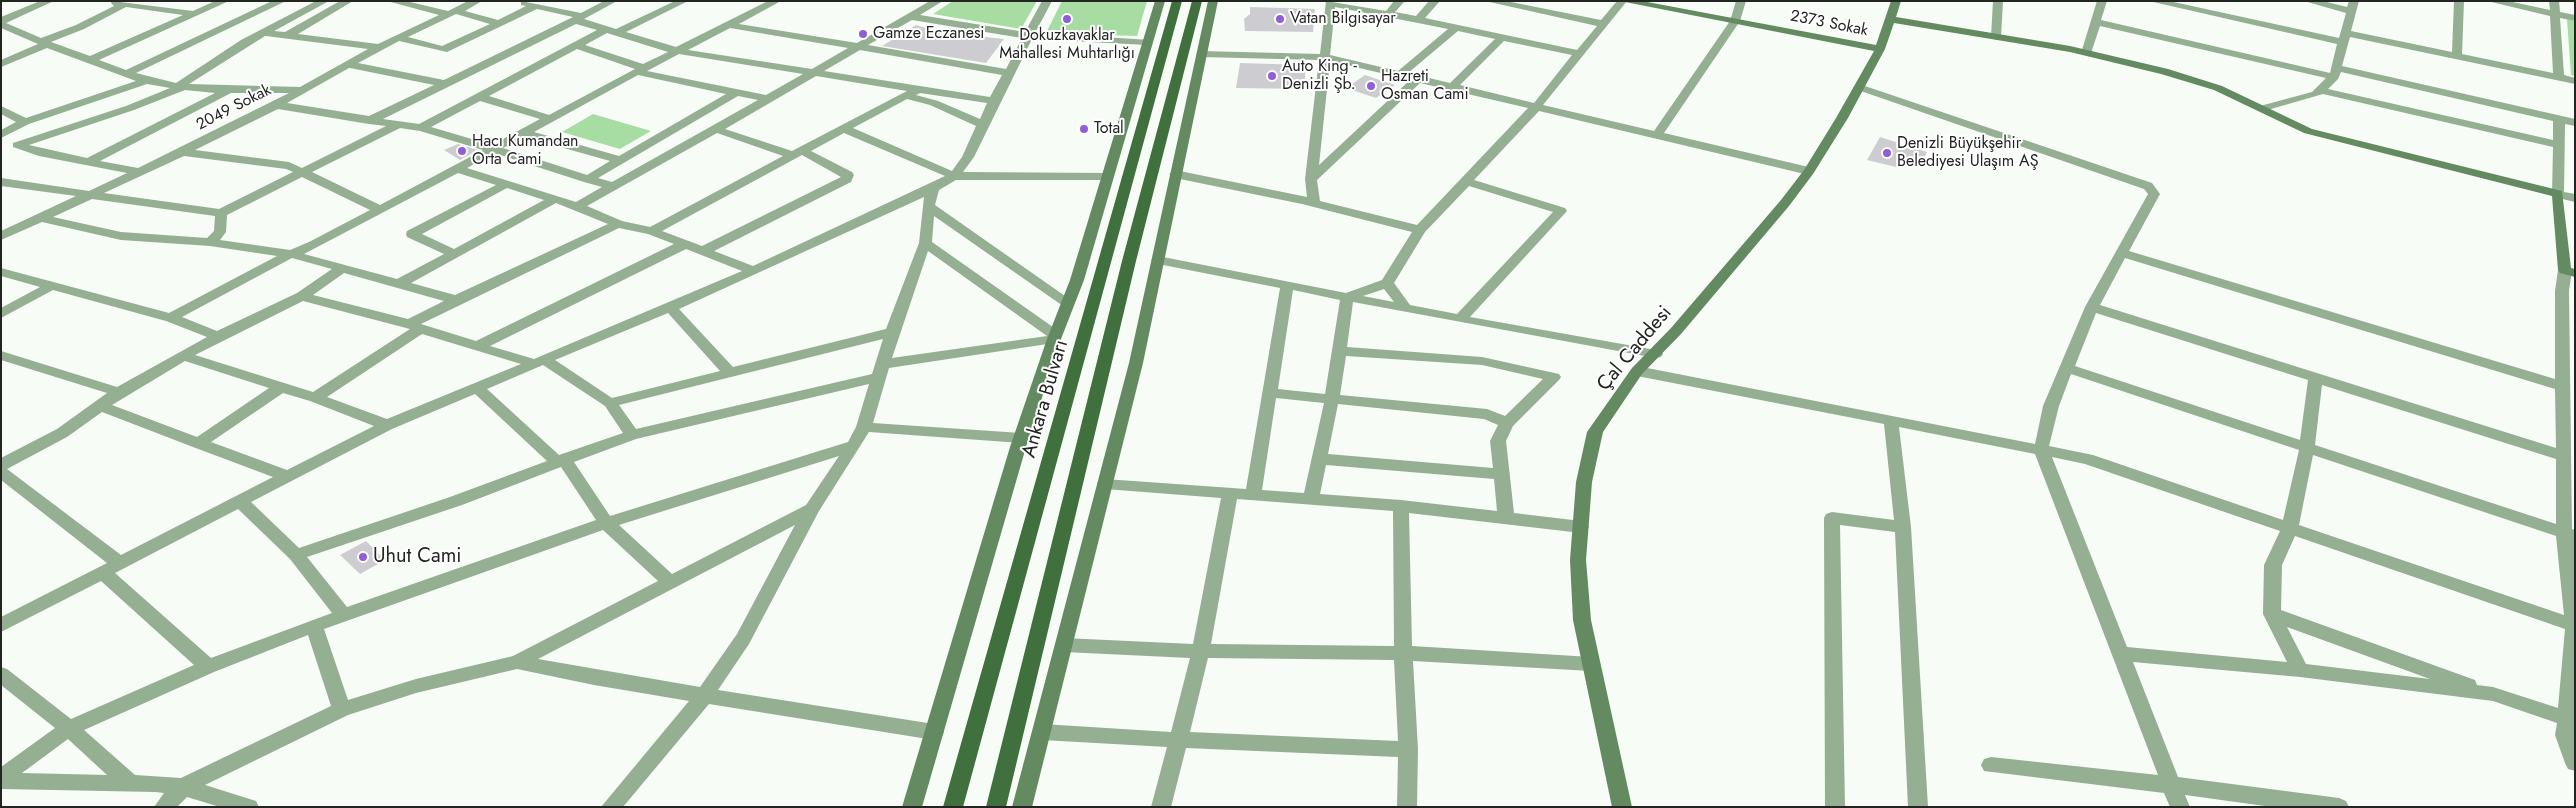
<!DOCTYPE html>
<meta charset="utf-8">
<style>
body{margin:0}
#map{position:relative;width:2576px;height:808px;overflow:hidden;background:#f8fcf7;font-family:Jost,sans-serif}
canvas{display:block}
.frame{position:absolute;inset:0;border:2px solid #232523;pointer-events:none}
</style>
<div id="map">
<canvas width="2576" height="808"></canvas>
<div class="frame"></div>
</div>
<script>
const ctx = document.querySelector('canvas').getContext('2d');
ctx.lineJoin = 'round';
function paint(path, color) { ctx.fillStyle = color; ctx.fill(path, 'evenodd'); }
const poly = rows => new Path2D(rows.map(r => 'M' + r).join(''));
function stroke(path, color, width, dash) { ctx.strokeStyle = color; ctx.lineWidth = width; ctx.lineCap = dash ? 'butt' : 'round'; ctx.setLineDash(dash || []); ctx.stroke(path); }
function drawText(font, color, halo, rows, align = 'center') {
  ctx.font = font + ' Jost,sans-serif'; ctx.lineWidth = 4; ctx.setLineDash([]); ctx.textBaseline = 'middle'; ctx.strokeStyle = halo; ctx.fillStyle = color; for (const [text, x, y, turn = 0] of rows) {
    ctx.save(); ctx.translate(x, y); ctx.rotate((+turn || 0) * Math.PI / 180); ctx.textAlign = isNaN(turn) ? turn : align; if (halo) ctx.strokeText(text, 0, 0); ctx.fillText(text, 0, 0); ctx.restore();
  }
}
const green = poly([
 [953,1,1037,1,1021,29,933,14],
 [1062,1,1147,1,1137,36,1046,33],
 [2567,19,2575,21,2575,76,2571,75],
 [593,114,651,131,620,149,562,132]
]);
const building = poly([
 [1250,7,1315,9,1313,32,1245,31,1244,19,1250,14],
 [916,25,939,32,955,31,956,34,1004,39,986,63,882,46],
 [1240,63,1306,65,1304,89,1236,88],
 [1365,75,1395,85,1376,98,1346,88],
 [1880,137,1927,152,1920,167,1898,162,1896,167,1867,160],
 [458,144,478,150,460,160,444,150],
 [366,541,385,560,360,574,340,555]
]);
const street = poly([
 [40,1,54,1,6,23,41,38,76,25,114,6,111,3,112,1,193,11,215,1,229,1,99,60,126,70,272,1,286,1,136,73,176,83,241,40,316,1,329,1,274,31,285,32,340,1,353,1,298,34,378,44,439,15,387,1,406,1,448,11,468,1,482,1,465,11,498,20,526,6,521,5,521,1,581,13,604,1,617,1,584,19,616,29,675,1,688,1,626,32,676,47,768,1,781,1,739,24,857,43,930,1,943,1,920,15,1025,32,1042,1,1052,1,1035,33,1151,40,1152,42,1147,45,1032,39,974,157,963,172,1107,173,1111,174,1111,180,956,180,939,190,935,205,1075,303,1073,306,1063,306,934,216,932,242,1060,332,1061,339,1054,343,889,368,873,423,1021,433,1029,438,1026,442,1021,443,869,432,819,511,749,644,718,690,934,724,941,726,944,732,941,738,934,740,709,704,623,807,601,807,689,701,594,685,517,669,416,693,348,715,205,785,256,801,259,807,220,807,187,797,177,807,154,807,164,793,155,792,1,789,1,767,55,728,1,685,1,667,7,669,71,719,194,665,101,581,1,632,1,617,107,563,1,480,1,458,57,429,107,393,1,360,1,351,117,387,207,337,166,321,53,290,1,318,1,308,40,287,1,276,1,268,169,313,277,256,210,246,121,240,42,222,1,240,1,231,76,196,1,186,1,178,89,191,127,173,39,156,13,147,13,143,126,106,170,88,147,84,29,124,1,138,1,130,16,122,1,114,1,106,26,118,136,81,47,48,1,67,1,60,38,44,1,28,1,17,40,1],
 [126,7,183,15,90,56,51,42,84,29,126,7],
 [537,9,573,17,444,80,358,63,399,41,447,52,537,9],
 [456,14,490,24,442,46,408,37,456,14],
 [912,20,1022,38,1006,69,868,45,912,20],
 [576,24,597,30,419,124,383,119,576,24],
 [730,28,848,48,812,69,688,50,730,28],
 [607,33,668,52,643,64,585,45,607,33],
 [265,36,266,36,368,49,300,87,189,84,265,36],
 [577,49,635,69,549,115,489,96,577,49],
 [860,50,1002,75,990,97,824,71,860,50],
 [679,54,803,74,766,95,647,71,679,54],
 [349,68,350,68,434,85,369,116,287,103,349,68],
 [638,75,726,94,619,156,534,132,638,75],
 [816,76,907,91,792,151,725,129,816,76],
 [185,90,215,93,87,158,29,145,134,110,185,90],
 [231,93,289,93,138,168,100,161,231,93],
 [920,93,987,103,980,119,938,101,916,95,920,93],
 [738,96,758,100,612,182,598,178,738,96],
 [907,99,930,105,976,126,962,157,952,171,853,128,907,99],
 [480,101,540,119,492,145,431,127,480,101],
 [278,109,369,124,386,126,302,168,289,162,195,150,278,109],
 [400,128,420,131,483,150,380,205,312,172,400,128],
 [717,133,783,156,650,227,622,221,587,206,717,133],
 [844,133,945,176,753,266,714,251,851,182,854,175,852,172,811,151,844,133],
 [525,137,610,161,587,175,503,148,525,137],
 [494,153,584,182,602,187,576,202,467,168,494,153],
 [802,155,841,177,702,246,662,231,802,155],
 [184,156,286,169,293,172,219,209,104,193,184,156],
 [458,173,496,185,407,231,406,234,407,237,444,254,397,279,304,254,458,173],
 [302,177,370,210,309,242,290,250,220,240,226,232,227,215,302,177],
 [507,188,544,200,454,249,422,234,507,188],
 [924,197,919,243,886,329,733,367,679,309,924,197],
 [92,199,215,216,214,231,207,238,121,232,53,217,92,199],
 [556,203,608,224,455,295,411,283,556,203],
 [619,228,648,234,674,244,476,341,421,324,619,228],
 [686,249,742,271,534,359,490,346,686,249],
 [928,251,1047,336,892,358,928,251],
 [292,258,332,269,297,293,217,331,182,317,292,258],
 [344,273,444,301,408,319,313,295,344,273],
 [303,301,410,329,313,392,195,355,303,301],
 [668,313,720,371,612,398,555,360,668,313],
 [422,334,521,364,387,419,327,397,422,334],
 [883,339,872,374,636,429,619,405,883,339],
 [185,361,269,388,197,437,112,405,185,361],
 [543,365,605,406,623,433,559,455,487,389,543,365],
 [869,384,856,427,848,442,610,516,574,462,636,439,869,384],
 [283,393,310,401,374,426,287,470,211,442,283,393],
 [475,394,547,461,450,497,299,548,251,502,392,429,475,394],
 [102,412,193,447,273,477,121,555,7,469,67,437,102,412],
 [839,456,806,505,672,574,619,525,839,456],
 [561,467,596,520,347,607,307,557,462,505,561,467],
 [238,509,290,559,332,613,211,658,115,573,238,509],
 [795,525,737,634,700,687,538,659,795,525],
 [603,530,658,581,513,656,416,679,348,700,324,629,603,530],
 [308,635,331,706,181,778,135,775,84,730,214,672,308,635],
 [68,739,107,775,22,773,68,739],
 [1326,1,1386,11,1394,1,1405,1,1395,12,1416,16,1429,1,1440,1,1425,18,1577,50,1597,26,1485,1,1506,1,1601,20,1617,1,1627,1,1543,105,1654,131,1730,21,1736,1,1746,1,1740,21,1664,133,1813,168,1815,171,1809,175,1539,111,1474,180,1565,208,1567,211,1470,317,1656,350,1661,351,1663,354,1661,357,1656,358,1353,302,1347,347,1482,357,1559,374,1561,377,1559,380,1513,426,1506,441,1514,513,1581,521,1587,523,1589,527,1587,531,1581,533,1409,513,1412,646,1591,657,1597,659,1600,664,1597,669,1591,671,1413,661,1418,749,1417,807,1397,807,1398,757,1186,748,1171,807,1151,807,1167,747,1042,740,1035,738,1032,732,1035,726,1042,724,1171,732,1190,658,1064,652,1058,650,1055,645,1058,640,1064,638,1193,644,1221,498,1105,489,1099,488,1097,484,1099,480,1105,479,1246,489,1280,288,1158,264,1151,260,1158,256,1346,293,1382,280,1412,232,1302,204,1175,178,1169,174,1175,170,1307,197,1305,179,1319,60,1201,57,1196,54,1201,51,1320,54,1326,1],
 [1335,7,1418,23,1448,29,1398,71,1330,55,1335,7],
 [1458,31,1495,39,1450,83,1408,73,1458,31],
 [1504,41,1572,55,1534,103,1460,85,1504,41],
 [1330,61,1410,80,1319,165,1330,61],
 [1420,83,1528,108,1417,225,1320,201,1317,180,1420,83],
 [1469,186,1553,212,1457,314,1410,305,1394,283,1425,232,1469,186],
 [1384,289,1394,302,1363,296,1384,289],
 [1293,290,1340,300,1325,394,1278,389,1293,290],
 [1346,356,1482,365,1543,379,1505,416,1487,409,1340,395,1346,356],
 [1276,398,1324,403,1304,493,1262,490,1276,398],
 [1338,404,1484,419,1498,425,1490,441,1493,468,1328,454,1338,404],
 [1326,465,1494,479,1497,511,1401,500,1320,494,1326,465],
 [1237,499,1393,511,1394,646,1211,644,1237,499],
 [1208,658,1394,660,1398,741,1190,732,1208,658],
 [1993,1,2003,1,2001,37,1996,40,1991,37,1993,1],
 [2097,1,2107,1,2101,20,2330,73,2337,44,2149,1,2169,1,2339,38,2346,13,2304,1,2323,1,2347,7,2349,1,2359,1,2351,31,2452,52,2454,1,2464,1,2462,54,2553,73,2550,16,2487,1,2508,1,2550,10,2549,1,2559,1,2560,12,2575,15,2575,21,2560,18,2564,75,2575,78,2575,84,2350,37,2342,66,2575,119,2575,126,2565,124,2564,192,2575,194,2575,202,2554,197,2552,194,2553,147,2323,94,2264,111,2258,108,2260,106,2312,92,2326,78,2100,26,2091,53,2090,55,2082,55,2081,53,2097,1],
 [2341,72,2553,121,2553,140,2328,89,2338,79,2341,72],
 [1859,84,2152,183,2160,194,2129,251,2555,379,2555,291,2558,270,2560,267,2570,267,2572,270,2569,291,2572,529,2575,530,2575,771,2568,769,2565,763,2555,735,2557,723,2493,701,2300,677,2133,662,2178,777,2339,798,2346,801,2349,807,2272,807,2185,795,2190,807,2170,807,2164,793,1984,771,1981,765,1984,759,1991,757,2158,775,2035,454,1899,427,1911,527,1928,807,1908,807,1895,532,1840,525,1845,807,1825,807,1824,518,1826,514,1832,512,1894,520,1884,424,1637,376,1630,371,1637,366,2035,444,2043,406,2085,307,2148,194,2144,189,1855,89,1853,87,1859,84],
 [2125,258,2555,389,2556,448,2100,305,2125,258],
 [2096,313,2308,380,2300,440,2075,366,2096,313],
 [2071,374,2299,450,2283,520,2093,455,2049,446,2059,406,2071,374],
 [2322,385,2556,459,2556,524,2315,445,2322,385],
 [2313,455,2556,536,2564,615,2299,525,2313,455],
 [2052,457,2085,464,2280,531,2264,565,2263,614,2287,662,2127,647,2052,457],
 [2295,536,2565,629,2558,708,2493,687,2477,685,2475,680,2281,610,2282,565,2295,536],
 [2287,627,2430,679,2306,664,2287,627]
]);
const secondary = poly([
 [1155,1,1165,1,1084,280,1061,339,1026,447,922,807,902,807,1010,447,1047,339,1070,280,1155,1],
 [1208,1,1218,1,1143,363,1032,807,1012,807,1129,363,1208,1],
 [1620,1,1642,1,1876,45,1891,1,1901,1,1896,17,2070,46,2168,69,2222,86,2312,129,2562,191,2571,268,2575,269,2575,277,2560,273,2558,270,2552,196,2304,133,2214,90,2161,74,2070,52,1894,23,1885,49,1848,118,1813,174,1789,206,1681,334,1642,374,1603,432,1592,482,1586,560,1591,620,1632,807,1612,807,1573,620,1570,560,1576,482,1587,432,1632,368,1671,328,1781,200,1804,170,1836,118,1874,51,1620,1]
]);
const primary = poly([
 [1172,1,1182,1,963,807,943,807,1172,1],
 [1192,1,1202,1,1136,261,1006,807,986,807,1122,261,1192,1]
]);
const markers = [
 [1067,19,5,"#905fd8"],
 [1280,19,5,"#905fd8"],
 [863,34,5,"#905fd8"],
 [1272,76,5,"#905fd8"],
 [1371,86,5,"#905fd8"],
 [1084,129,5,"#905fd8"],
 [462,151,5,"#905fd8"],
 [1887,153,5,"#905fd8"],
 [363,557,5,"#905fd8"]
];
const farPoinames = [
 ["Vatan Bilgisayar",1290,19],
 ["Gamze Eczanesi",873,34],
 ["Dokuzkavaklar",1067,36,"center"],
 ["Mahallesi Muhtarlığı",1067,54,"center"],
 ["Auto King -",1282,67],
 ["Denizli Şb.",1282,85],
 ["Hazreti",1381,77],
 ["Osman Cami",1381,95],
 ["Total",1094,129],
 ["Hacı Kumandan",472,142],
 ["Orta Cami",472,160],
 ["Denizli Büyükşehir",1897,144],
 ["Belediyesi Ulaşım AŞ",1897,162]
];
const farStreetnames = [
 ["2373 Sokak",1829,24,11],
 ["2049 Sokak",234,108,-27]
];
const streetNames = [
 ["Çal Caddesi",1635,349,-50],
 ["Ankara Bulvarı",1046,399,-74]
];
const poiNames = [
 ["Uhut Cami",373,557]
];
paint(green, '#a7dda3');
paint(building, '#cdccd1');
paint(street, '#95af93');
paint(secondary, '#648a61');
paint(primary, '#40703d');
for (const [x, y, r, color] of markers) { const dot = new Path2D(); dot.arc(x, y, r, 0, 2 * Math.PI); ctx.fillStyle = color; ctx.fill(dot); stroke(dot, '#fff', 2); }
drawText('16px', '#232523', '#fff', farPoinames, 'left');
drawText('16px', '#232523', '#fff', farStreetnames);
drawText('20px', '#232523', '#fff', streetNames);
drawText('20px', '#232523', '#fff', poiNames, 'left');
</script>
